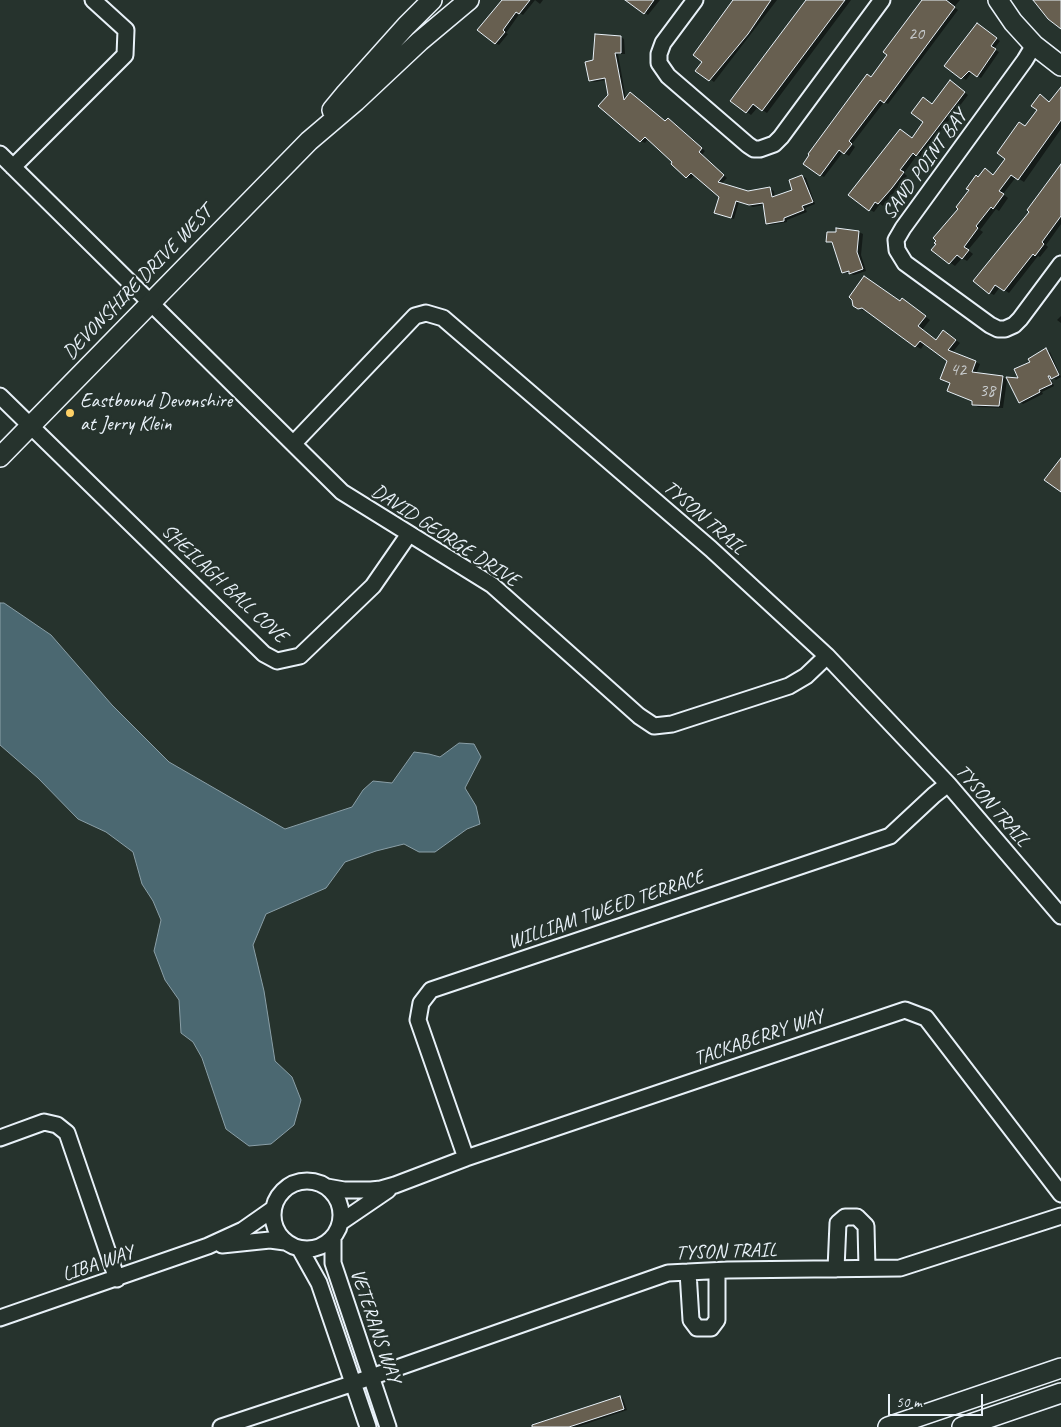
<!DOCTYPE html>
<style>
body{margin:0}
#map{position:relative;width:1061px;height:1427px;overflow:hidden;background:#26332d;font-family:Caveat,sans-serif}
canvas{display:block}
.scale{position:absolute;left:888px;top:1394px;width:95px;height:22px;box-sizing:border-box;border:2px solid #e8f1f8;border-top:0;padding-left:6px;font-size:15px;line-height:18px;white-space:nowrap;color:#e8f1f8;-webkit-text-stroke:4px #26332d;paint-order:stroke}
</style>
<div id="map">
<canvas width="1061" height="1427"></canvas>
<div class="scale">50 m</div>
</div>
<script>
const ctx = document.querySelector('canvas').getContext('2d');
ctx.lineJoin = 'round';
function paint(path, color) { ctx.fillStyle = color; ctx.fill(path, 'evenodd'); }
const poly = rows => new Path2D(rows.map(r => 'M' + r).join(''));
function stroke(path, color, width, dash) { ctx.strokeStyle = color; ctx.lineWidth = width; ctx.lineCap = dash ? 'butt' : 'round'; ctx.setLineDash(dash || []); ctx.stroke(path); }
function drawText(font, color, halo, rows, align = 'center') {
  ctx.font = font + ' Caveat,sans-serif'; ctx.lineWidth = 4.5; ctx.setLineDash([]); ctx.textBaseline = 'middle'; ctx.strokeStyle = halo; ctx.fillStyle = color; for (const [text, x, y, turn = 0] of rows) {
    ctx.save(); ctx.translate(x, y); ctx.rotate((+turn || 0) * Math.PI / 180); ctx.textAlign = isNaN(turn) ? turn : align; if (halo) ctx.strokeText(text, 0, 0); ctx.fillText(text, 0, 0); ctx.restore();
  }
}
const water = poly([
 [0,603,4,603,51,635,112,705,169,762,285,829,352,807,363,790,373,781,392,783,414,752,429,754,440,757,459,743,474,744,481,757,465,788,476,806,480,824,467,829,435,852,419,852,404,844,376,851,345,862,326,888,266,914,253,945,264,991,275,1061,292,1077,301,1100,294,1125,271,1144,249,1146,226,1129,202,1058,193,1042,181,1033,179,1000,165,980,154,951,161,920,153,901,142,884,133,852,106,832,78,819,38,778,0,745,0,603]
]);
const shadow = poly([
 [504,0,543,0,540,4,535,0,523,15,520,13,506,33,508,34,499,45,495,43],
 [628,0,660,0,648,15],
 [735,0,777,0,714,82,697,70,704,61],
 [807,0,851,0,767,113,758,107,751,115,732,101],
 [924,0,960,0,954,7,958,10,888,104,884,102,852,144,855,147,849,156,843,152,824,177,820,175,871,78,889,55],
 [980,27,1000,41,994,49,999,52,981,78,972,72,966,80,946,66],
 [621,37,624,39,625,54,618,54,626,99,666,122,669,119,672,121,705,151,702,155,727,178,721,184,748,192,770,189,774,191,775,198,794,190,802,176,806,178,815,204,805,208,807,212,787,220,787,222,770,225,767,223,764,205,753,207,739,202,734,219,719,214,720,197,695,175,691,179,687,177,672,164,674,162,648,139,645,143,641,141,616,118,606,80,594,82,590,80,594,61],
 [954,84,968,95,921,157,917,155,904,173,907,176,883,206,880,204,874,212,870,210,912,139,925,122,933,105],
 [1040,96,1050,102,1061,96,1061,129,1024,182,1016,177,1003,194,1008,198,999,211,996,209,980,230,983,232,968,250,973,254,967,261,962,258,955,266,933,250,979,178,994,176,1007,159,1026,127,1039,110],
 [1061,166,1061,224,1046,245,1048,247,1040,257,1038,256,1009,293,1000,287,994,295,990,293,1031,211],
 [837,230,859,232,863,234,861,255,866,271,854,275,843,272,834,244,827,241,837,234],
 [907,303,930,320,922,330,937,341,948,334,960,343,952,353,980,364,976,374,1003,377,1007,380,1003,408,978,407,973,404,974,401,951,383,949,360,925,343,921,349,916,346,867,310,864,311,854,305],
 [1061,316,1061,323,1057,320],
 [1046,350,1050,352,1061,377,1056,380,1050,376,1054,386,1042,392,1043,394,1023,404,1020,402,1020,380,1031,363],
 [620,1397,623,1399,627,1410,577,1427,530,1427]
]);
const building = poly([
 [502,0,530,0,519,14,516,12,503,30,505,32,495,44,477,30,502,0],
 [625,0,654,0,644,14,625,0],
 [733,0,771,0,748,34,709,81,695,71,702,62,693,55,733,0],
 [806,0,845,0,762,111,753,104,746,113,730,101,806,0],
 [922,0,946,0,955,7,884,103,880,100,849,141,852,144,844,154,839,150,820,176,803,164,809,155,808,154,867,74,871,77,887,55,883,52,922,0],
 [1033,0,1061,0,1061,29,1048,19,1033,0],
 [977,23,997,38,991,46,996,49,977,77,969,71,961,79,944,66,977,23],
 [595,34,621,36,621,53,615,53,624,100,630,92,665,121,668,118,702,148,699,152,724,175,718,182,748,191,770,187,772,197,792,190,789,180,802,175,813,202,802,206,804,210,784,218,784,221,766,224,763,203,749,205,736,201,731,218,714,213,719,197,691,173,686,178,671,164,672,162,645,137,640,142,598,106,608,95,605,78,589,81,585,62,593,60,595,34],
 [950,80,965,92,916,156,913,153,900,170,904,172,892,188,878,204,875,202,869,211,848,195,900,129,912,138,923,122,911,113,923,97,932,104,950,80],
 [1061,87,1061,120,1018,180,1011,175,999,191,1004,194,993,209,991,207,976,226,978,228,964,247,969,250,962,259,957,255,949,264,931,250,936,244,934,243,936,241,933,238,958,209,956,207,969,190,966,189,976,175,978,177,985,168,993,175,1005,159,997,153,1019,122,1025,126,1037,110,1031,106,1040,94,1049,102,1061,87],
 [1061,164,1061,216,1042,242,1044,244,1035,256,1033,254,1004,291,995,285,989,294,973,281,1029,212,1027,210,1061,164],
 [836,228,859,231,857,252,863,269,849,274,849,271,842,273,832,242,826,242,827,232,836,232,836,228],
 [864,276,900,301,902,298,926,316,918,326,936,340,943,330,956,340,948,350,976,361,972,372,1003,376,999,406,972,405,972,401,947,391,950,383,940,379,947,361,920,341,915,347,862,308,858,309,853,306,852,300,849,297,864,276],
 [1046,348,1059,375,1051,379,1050,376,1048,376,1052,384,1039,390,1040,392,1019,403,1006,377,1018,378,1014,369,1030,362,1028,359,1046,348],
 [1061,458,1061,492,1044,480,1061,458],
 [620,1396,624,1409,569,1427,532,1427,532,1425,620,1396]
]);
const minor = poly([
 [695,0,663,43,659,54,659,63,668,76,748,145,754,149,760,149,774,144,781,137,882,0],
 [1034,45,1025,60,903,228,896,240,897,250,905,263,990,325,998,329,1005,329,1014,325,1020,319,1061,264],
 [0,154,342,492,492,585,639,716,654,726,672,724,789,686,806,676,827,656],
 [13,167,125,55,126,30,93,0],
 [0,396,264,654,277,661,300,656,373,586,409,534],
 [294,443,415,316,426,313,443,318,711,549,827,656,948,784,1061,916],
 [0,1138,44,1122,57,1125,67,1133,117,1279],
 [466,1158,418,1020,421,1003,431,990,890,836,934,795,948,784],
 '273 1215a34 34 0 1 1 68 0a34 34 0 1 1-68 0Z',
 [327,1187,344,1190,371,1190,381,1189,395,1185,466,1158,905,1010,926,1018,1061,1194],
 [341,1222,388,1190],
 [333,1237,333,1263,388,1427],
 [222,1245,270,1240,285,1242],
 [300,1249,319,1283,368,1427],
 [836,1269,838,1223,845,1217,857,1217,866,1226,867,1268],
 [688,1272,691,1320,697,1328,711,1328,717,1320,717,1271],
 [0,1318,208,1246,243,1230,273,1209],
 [221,1427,354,1383,668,1273,728,1270,900,1268,1061,1216]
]);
const tertiary = poly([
 [998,0,1013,22,1034,45,1061,66],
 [332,110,346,93,406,26,432,0],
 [0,457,309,141,356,101,420,41,469,0],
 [888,1427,1061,1368],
 [962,1427,1061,1393]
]);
const markers = [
 [70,413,5,"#ffd166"]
];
const numberNames = [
 ["20",916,34],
 ["42",958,370],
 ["38",987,391]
];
const streetNames = [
 ["SAND POINT BAY",925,165,-54],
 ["DEVONSHIRE DRIVE WEST",138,283,-46],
 ["TYSON TRAIL",704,518,41],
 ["DAVID GEORGE DRIVE",445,536,33],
 ["SHEILAGH BALL COVE",224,584,43],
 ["TYSON TRAIL",992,806,49],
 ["WILLIAM TWEED TERRACE",606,910,-19],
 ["TACKABERRY WAY",759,1038,-19],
 ["TYSON TRAIL",726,1252,-2],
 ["LIBA WAY",98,1264,-19],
 ["VETERANS WAY",375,1326,71]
];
const poiNames = [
 ["Eastbound Devonshire",80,402],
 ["at Jerry Klein",80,425]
];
paint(water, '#4b6871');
stroke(water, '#8a9fa7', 1);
paint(shadow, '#0007');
paint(building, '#675f50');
stroke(building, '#e8f1f8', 1);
stroke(minor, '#e8f1f8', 19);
stroke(tertiary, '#e8f1f8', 22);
stroke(minor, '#26332d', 15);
stroke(tertiary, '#26332d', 19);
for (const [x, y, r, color] of markers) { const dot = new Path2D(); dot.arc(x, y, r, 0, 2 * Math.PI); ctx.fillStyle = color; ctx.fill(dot); stroke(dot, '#26332d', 2); }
drawText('18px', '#c8ccce', null, numberNames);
drawText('20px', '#e8f1f8', '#26332d', streetNames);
drawText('20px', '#e8f1f8', '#26332d', poiNames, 'left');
</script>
